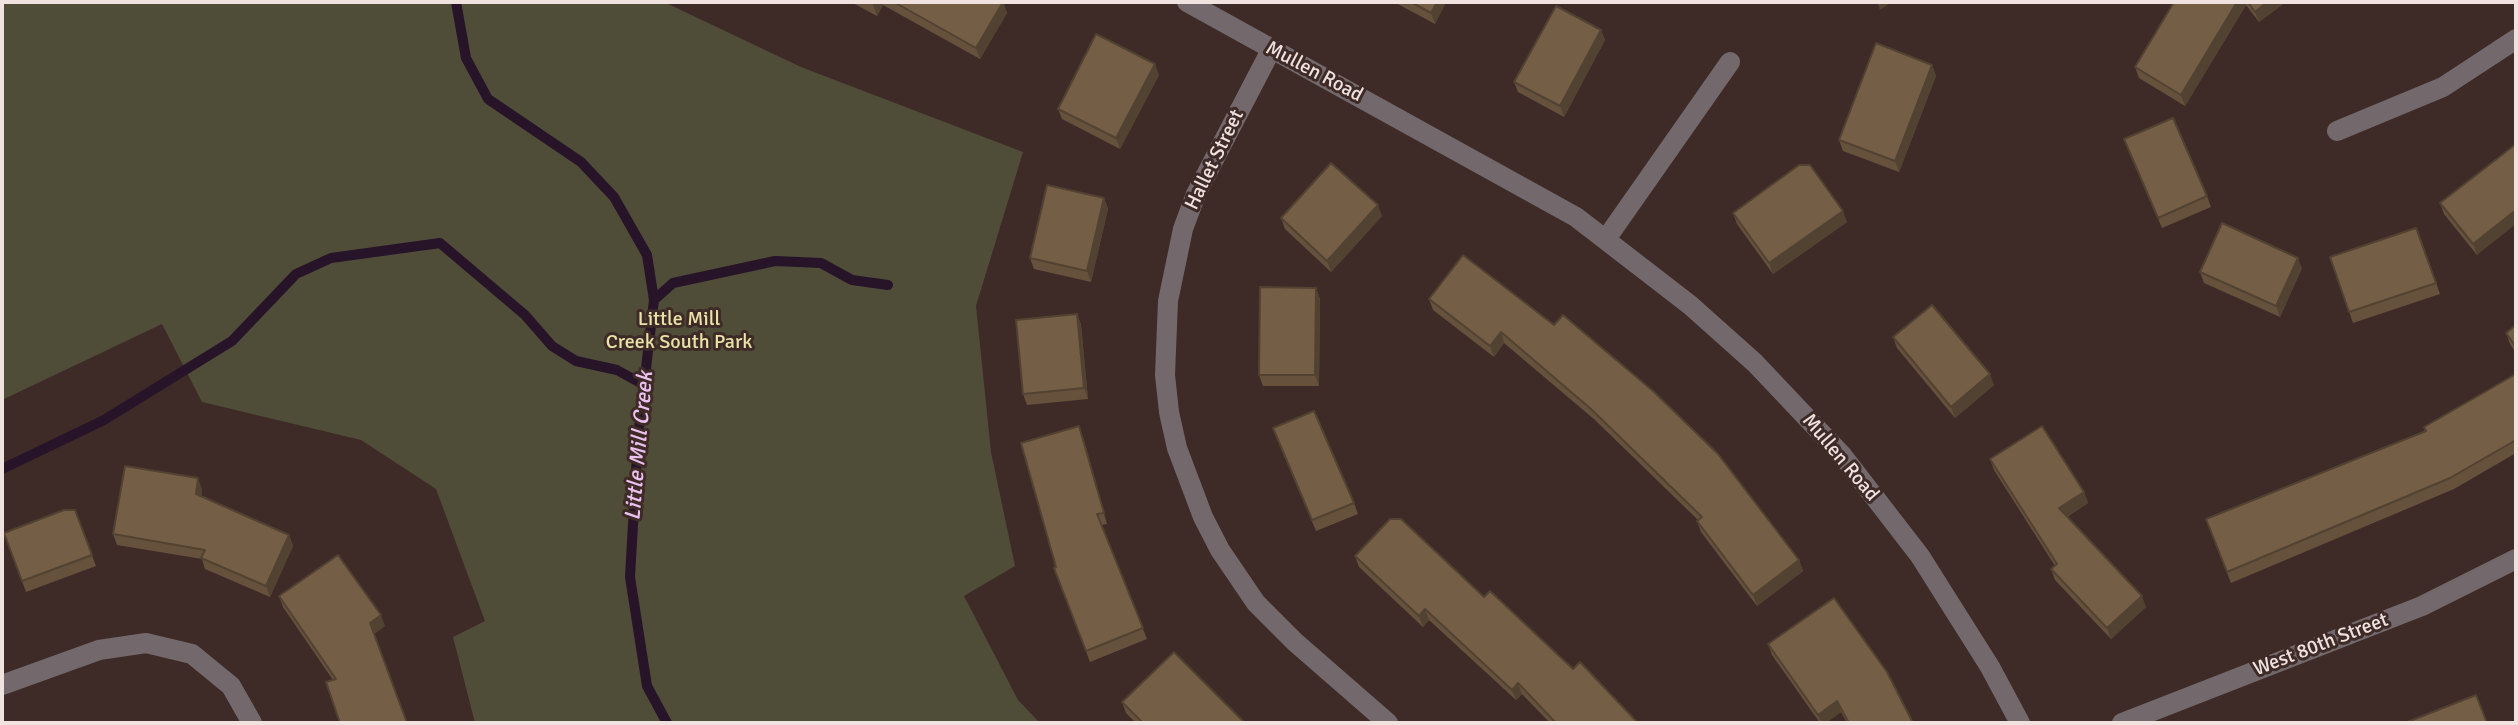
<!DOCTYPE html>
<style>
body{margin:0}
#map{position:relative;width:2518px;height:725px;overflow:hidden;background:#3e2b27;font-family:Signika,sans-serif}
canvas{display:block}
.frame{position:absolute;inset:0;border:4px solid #efe2df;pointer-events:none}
</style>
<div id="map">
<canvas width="2518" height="725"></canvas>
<div class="frame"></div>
</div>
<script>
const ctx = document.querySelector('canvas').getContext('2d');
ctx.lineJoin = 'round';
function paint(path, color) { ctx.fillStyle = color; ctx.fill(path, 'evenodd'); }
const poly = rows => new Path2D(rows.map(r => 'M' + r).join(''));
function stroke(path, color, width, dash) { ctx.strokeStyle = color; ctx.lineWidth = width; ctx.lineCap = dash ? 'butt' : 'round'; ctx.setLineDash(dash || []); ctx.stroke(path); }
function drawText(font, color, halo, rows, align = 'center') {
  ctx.font = font + ' Signika,sans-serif'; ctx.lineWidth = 6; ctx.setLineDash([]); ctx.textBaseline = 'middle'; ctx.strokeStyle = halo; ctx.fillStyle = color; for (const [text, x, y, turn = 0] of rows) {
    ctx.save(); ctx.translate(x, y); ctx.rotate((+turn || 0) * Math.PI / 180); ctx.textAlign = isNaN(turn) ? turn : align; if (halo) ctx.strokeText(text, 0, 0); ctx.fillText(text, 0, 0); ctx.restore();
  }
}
const green = poly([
 [2,2,664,2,801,67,1023,152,976,306,991,452,1015,566,964,596,1018,700,1040,723,475,723,453,637,485,621,436,489,361,440,202,402,162,324,2,400]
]);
const stream = poly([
 [456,2,466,58,488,99,581,162,614,197,647,255,654,300,638,436,630,577,647,686,667,723],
 [654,300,673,283,775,261,821,263,852,280,888,285],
 [2,469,104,420,232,341,296,274,331,258,440,243,525,315,552,346,576,361,617,370,644,385]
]);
const minor = poly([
 [1187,2,1576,217,1690,305,1755,363,1842,455,1920,556,1990,667,2020,723],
 [1271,50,1196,194,1183,229,1168,301,1165,375,1169,412,1177,448,1203,517,1220,550,1256,603,1295,642,1388,723],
 [2337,131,2443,87,2516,39],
 [1606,239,1730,62],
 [2,685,99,650,146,643,192,654,231,686,252,723],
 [2122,723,2422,606,2516,559]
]);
const wall = poly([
 [851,2,1003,2,1007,13,980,59,883,5,877,16],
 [1394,2,1446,2,1435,24],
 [2174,2,2286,2,2259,22,2246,5,2185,106,2139,78,2135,67],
 [1601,30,1605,40,1564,117,1518,92,1514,82],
 [1932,65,1936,76,1899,172,1843,151,1839,140],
 [1159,75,1120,149,1062,119,1058,109],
 [2124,139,2207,196,2211,207,2162,228],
 [2516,144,2477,255,2444,214,2440,203],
 [1104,198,1108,209,1091,282,1034,269,1030,258],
 [1733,213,1847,222,1773,274,1737,224],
 [1382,216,1331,272,1285,229,1281,218],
 [2417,228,2440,294,2353,323,2330,257],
 [1463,255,1799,560,1803,571,1757,606,1701,532,1697,521,1698,520,1595,420,1504,343,1494,357,1433,310,1429,299],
 [2302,268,2280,317,2204,283,2200,272],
 [1316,288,1320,299,1319,386,1263,386,1259,375],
 [1077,314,1081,325,1088,399,1027,405,1023,394],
 [2516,325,2516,353,2510,344,2506,333],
 [1893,337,1994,385,1955,418,1897,348],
 [2516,374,2516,453,2454,489,2231,583,2206,519,2426,431,2424,427],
 [1273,428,1354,503,1358,514,1316,531],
 [1083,437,1107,524,1102,525,1147,639,1090,662,1054,568,1056,567],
 [1990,459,2084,492,2088,503,2067,517,2146,607,2111,639,2055,580,2051,569,2055,566,1994,470],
 [202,489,201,497,289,535,293,546,270,597,205,569,202,559,117,545,113,534],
 [75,510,96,566,26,592,4,533],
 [1355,556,1484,597,1573,669,1637,723,1550,723,1522,694,1516,700,1429,620,1423,627,1359,567],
 [279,596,385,626,374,634,407,723,333,680,283,607],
 [1768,644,1913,723,1847,723,1841,712,1826,723,1820,723,1772,655],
 [1122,702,1245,723,1136,723,1126,713]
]);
const shadedWall = poly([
 [875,2,882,2,883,5,877,16,873,5],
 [1003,2,1007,13,980,59,976,48],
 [1437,2,1446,2,1435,24,1431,13],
 [1877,2,1892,2,1880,10],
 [2237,2,2245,2,2246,5,2185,106,2181,95],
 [2267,2,2286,2,2259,22,2255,12],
 [1601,30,1605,40,1564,117,1560,106],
 [1155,64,1159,75,1120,149,1116,138],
 [1932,65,1936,76,1899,172,1895,161],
 [1104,198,1108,209,1091,282,1087,271],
 [1378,205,1382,216,1331,272,1327,261],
 [2516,210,2516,224,2477,255,2473,244],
 [1843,211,1847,222,1773,274,1769,263],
 [2298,258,2302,268,2280,317,2276,306],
 [1316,288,1320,299,1319,386,1315,375],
 [1077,314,1081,325,1088,399,1084,388],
 [1501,332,1504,343,1494,357,1490,346],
 [1990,374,1994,385,1955,418,1951,407],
 [198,478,202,489,200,505,196,494],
 [2084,492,2088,503,2063,519,2059,508],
 [289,535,293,546,270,597,266,586],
 [1799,560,1803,571,1757,606,1753,595],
 [2142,596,2146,607,2111,639,2107,628],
 [1425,609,1429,620,1423,627,1419,616],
 [381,615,385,626,374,634,370,623],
 [1518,683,1522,694,1516,700,1512,690],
 [1837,701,1841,712,1826,723,1821,723,1818,715]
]);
const building = poly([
 [894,2,1003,2,976,48,894,2],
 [1411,2,1437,2,1431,13,1411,2],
 [2174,2,2237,2,2181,95,2135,67,2174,2],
 [2248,2,2267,2,2255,12,2248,2],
 [1556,6,1601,30,1560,106,1514,82,1556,6],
 [1096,34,1155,64,1116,138,1058,109,1096,34],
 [1876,43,1932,65,1895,161,1839,140,1876,43],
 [2173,118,2207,196,2158,218,2124,139,2173,118],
 [2516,144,2516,210,2473,244,2440,203,2516,144],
 [1331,163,1378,205,1327,261,1281,218,1331,163],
 [1799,165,1810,165,1843,211,1769,263,1733,213,1799,165],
 [1047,185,1104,198,1087,271,1030,258,1047,185],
 [2222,223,2298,258,2276,306,2200,272,2222,223],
 [2416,228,2436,283,2349,312,2330,257,2416,228],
 [1463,255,1554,325,1563,315,1653,391,1718,454,1799,560,1753,595,1697,521,1702,517,1591,409,1501,332,1490,346,1429,299,1463,255],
 [1260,287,1316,288,1315,375,1259,375,1260,287],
 [1932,305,1990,374,1951,407,1893,337,1932,305],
 [1077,314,1084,388,1023,394,1016,320,1077,314],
 [2516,325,2516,347,2506,333,2516,325],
 [2516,374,2516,440,2450,478,2227,572,2206,519,2426,431,2424,427,2516,374],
 [1314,411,1354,503,1312,520,1273,428,1314,411],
 [1079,426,1104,513,1097,514,1143,628,1086,651,1054,568,1056,567,1021,443,1079,426],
 [2042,426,2084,492,2059,508,2142,596,2107,628,2051,569,2057,564,1990,459,2042,426],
 [125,466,198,478,196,494,289,535,266,586,201,558,205,550,113,534,125,466],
 [64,510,75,510,92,555,22,581,4,533,64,510],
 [1390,519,1401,519,1484,597,1490,591,1573,669,1580,662,1637,722,1635,723,1556,723,1518,683,1512,690,1425,609,1419,616,1355,556,1390,519],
 [338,555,381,615,370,623,407,723,340,723,326,682,336,679,279,596,338,555],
 [1834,598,1887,672,1913,723,1849,723,1837,701,1818,715,1768,644,1834,598],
 [1174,652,1245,723,1143,723,1122,702,1174,652],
 [2476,695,2487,723,2405,723,2476,695]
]);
const streetNames = [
 ["Mullen Road",1314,72,28],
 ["Hallet Street",1215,160,-64],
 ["Mullen Road",1840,458,50],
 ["West 80th Street",2321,645,-21]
];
const parkNames = [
 ["Little Mill",679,320],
 ["Creek South Park",679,343]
];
const waterNames = [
 ["Little Mill Creek",640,446,-85]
];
paint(green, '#4f4c38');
stroke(stream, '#271429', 10);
stroke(minor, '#73696c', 20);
paint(wall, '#65513c');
paint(shadedWall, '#524231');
paint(building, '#755e46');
stroke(building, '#524231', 2);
drawText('20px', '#efe2df', '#3e2b27', streetNames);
drawText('20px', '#eae3a8', '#3e2b27', parkNames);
drawText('italic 22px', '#ecc2f0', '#3e2b27', waterNames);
</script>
